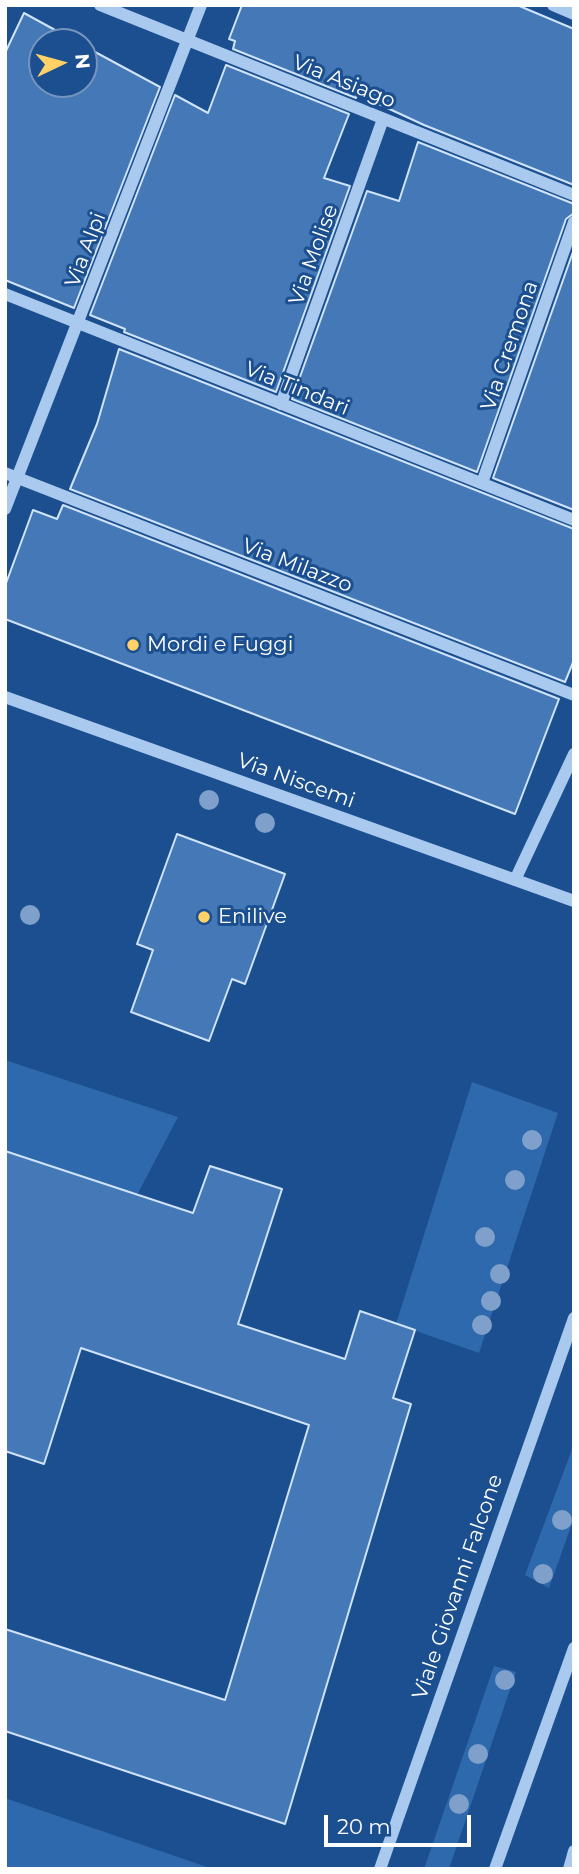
<!DOCTYPE html>
<style>
body{margin:0}
#map{position:relative;width:579px;height:1874px;overflow:hidden;background:#1b4f8f;font-family:Montserrat,sans-serif}
canvas{display:block}
.frame{position:absolute;inset:0;border:7px solid #fff;pointer-events:none}
.north{position:absolute;left:28px;top:28px;width:70px;height:70px;box-sizing:border-box;background:#1b4f8f;border:2px solid #7695bc;border-radius:50%;rotate:85deg;font-size:19px;font-weight:700;line-height:28px;text-align:center;color:#fff}
.north::after{content:'';display:block;margin:auto;width:24px;height:32px;background:#ffd166;clip-path:polygon(50% 0,100% 100%,50% 72%,0 100%)}
.scale{position:absolute;left:324px;top:1815px;width:147px;height:32px;box-sizing:border-box;border:4px solid #fff;border-top:0;padding-left:9px;font-size:21px;line-height:24px;white-space:nowrap;color:#fff;-webkit-text-stroke:5px #1b4f8f;paint-order:stroke}
</style>
<div id="map">
<canvas width="579" height="1874"></canvas>
<div class="frame"></div>
<div class="north">N</div>
<div class="scale">20 m</div>
</div>
<script>
const ctx = document.querySelector('canvas').getContext('2d');
ctx.lineJoin = 'round';
function paint(path, color) { ctx.fillStyle = color; ctx.fill(path, 'evenodd'); }
const poly = rows => new Path2D(rows.map(r => 'M' + r).join(''));
function stroke(path, color, width, dash) { ctx.strokeStyle = color; ctx.lineWidth = width; ctx.lineCap = dash ? 'butt' : 'round'; ctx.setLineDash(dash || []); ctx.stroke(path); }
function drawText(font, color, halo, rows, align = 'center') {
  ctx.font = font + ' Montserrat,sans-serif'; ctx.lineWidth = 6; ctx.setLineDash([]); ctx.textBaseline = 'middle'; ctx.strokeStyle = halo; ctx.fillStyle = color; for (const [text, x, y, turn = 0] of rows) {
    ctx.save(); ctx.translate(x, y); ctx.rotate((+turn || 0) * Math.PI / 180); ctx.textAlign = isNaN(turn) ? turn : align; if (halo) ctx.strokeText(text, 0, 0); ctx.fillText(text, 0, 0); ctx.restore();
  }
}
const green = poly([
 [5,1060,178,1117,137,1195,5,1151],
 [472,1082,558,1113,479,1353,396,1324],
 [574,1444,574,1518,549,1588,525,1575],
 [494,1666,516,1672,449,1869,424,1869],
 [5,1798,213,1869,5,1869]
]);
const building = poly([
 [242,5,517,5,574,29,574,185,424,125,357,94,356,98,233,49,235,41,229,39,242,5],
 [24,13,77,42,42,42,42,84,84,84,84,46,160,87,74,308,5,280,5,53,24,13],
 [226,65,349,114,324,178,350,186,276,392,124,332,125,329,90,315,175,95,208,113,226,65],
 [418,142,574,204,574,213,566,219,477,472,292,399,367,191,399,201,418,142],
 [574,249,574,510,493,478,574,249],
 [119,349,574,529,574,660,565,682,70,489,97,424,119,349],
 [63,505,559,699,515,814,5,619,5,586,33,510,57,519,63,505],
 [177,834,285,874,245,984,232,979,209,1041,131,1012,153,950,137,944,177,834],
 [5,1151,193,1213,210,1166,282,1189,238,1324,345,1359,360,1311,415,1330,393,1398,411,1404,285,1824,5,1731,5,1629,225,1700,309,1425,81,1348,44,1464,5,1451,5,1151]
]);
const minor = poly([
 [100,5,574,195],
 [553,5,574,14],
 [5,294,574,520],
 [281,404,383,119],
 [5,473,574,695],
 [482,483,574,222],
 [5,509,201,5],
 [5,697,574,901],
 [515,880,574,754],
 [380,1869,574,1318],
 [495,1869,574,1648],
 [569,1869,574,1851]
]);
const trees = [
 [209,800],
 [265,823],
 [30,915],
 [532,1140],
 [515,1180],
 [485,1237],
 [500,1274],
 [491,1301],
 [482,1325],
 [562,1520],
 [543,1574],
 [505,1680],
 [478,1754],
 [459,1804]
];
const markers = [
 [133,645,7,"#ffd166"],
 [204,917,7,"#ffd166"]
];
const streetNames = [
 ["Via Asiago",344,82,22],
 ["Via Alpi",86,250,-69],
 ["Via Molise",314,255,-70],
 ["Via Cremona",510,346,-71],
 ["Via Tindari",297,389,22],
 ["Via Milazzo",297,566,21],
 ["Via Niscemi",296,781,20],
 ["Viale Giovanni Falcone",458,1587,-71]
];
const poiNames = [
 ["Mordi e Fuggi",147,645],
 ["Enilive",218,917]
];
paint(green, '#2e69ad');
paint(building, '#4478b7');
stroke(building, '#cfe3fa', 2);
stroke(minor, '#a9c9ee', 12);
ctx.fillStyle = '#7ea0ca';
for (const [x, y] of trees) { ctx.beginPath(); ctx.arc(x, y, 10, 0, 2 * Math.PI); ctx.fill(); }
for (const [x, y, r, color] of markers) { const dot = new Path2D(); dot.arc(x, y, r, 0, 2 * Math.PI); ctx.fillStyle = color; ctx.fill(dot); stroke(dot, '#1b4f8f', 2.5); }
drawText('21px', '#fff', '#1b4f8f', streetNames);
drawText('21px', '#fff', '#1b4f8f', poiNames, 'left');
</script>
